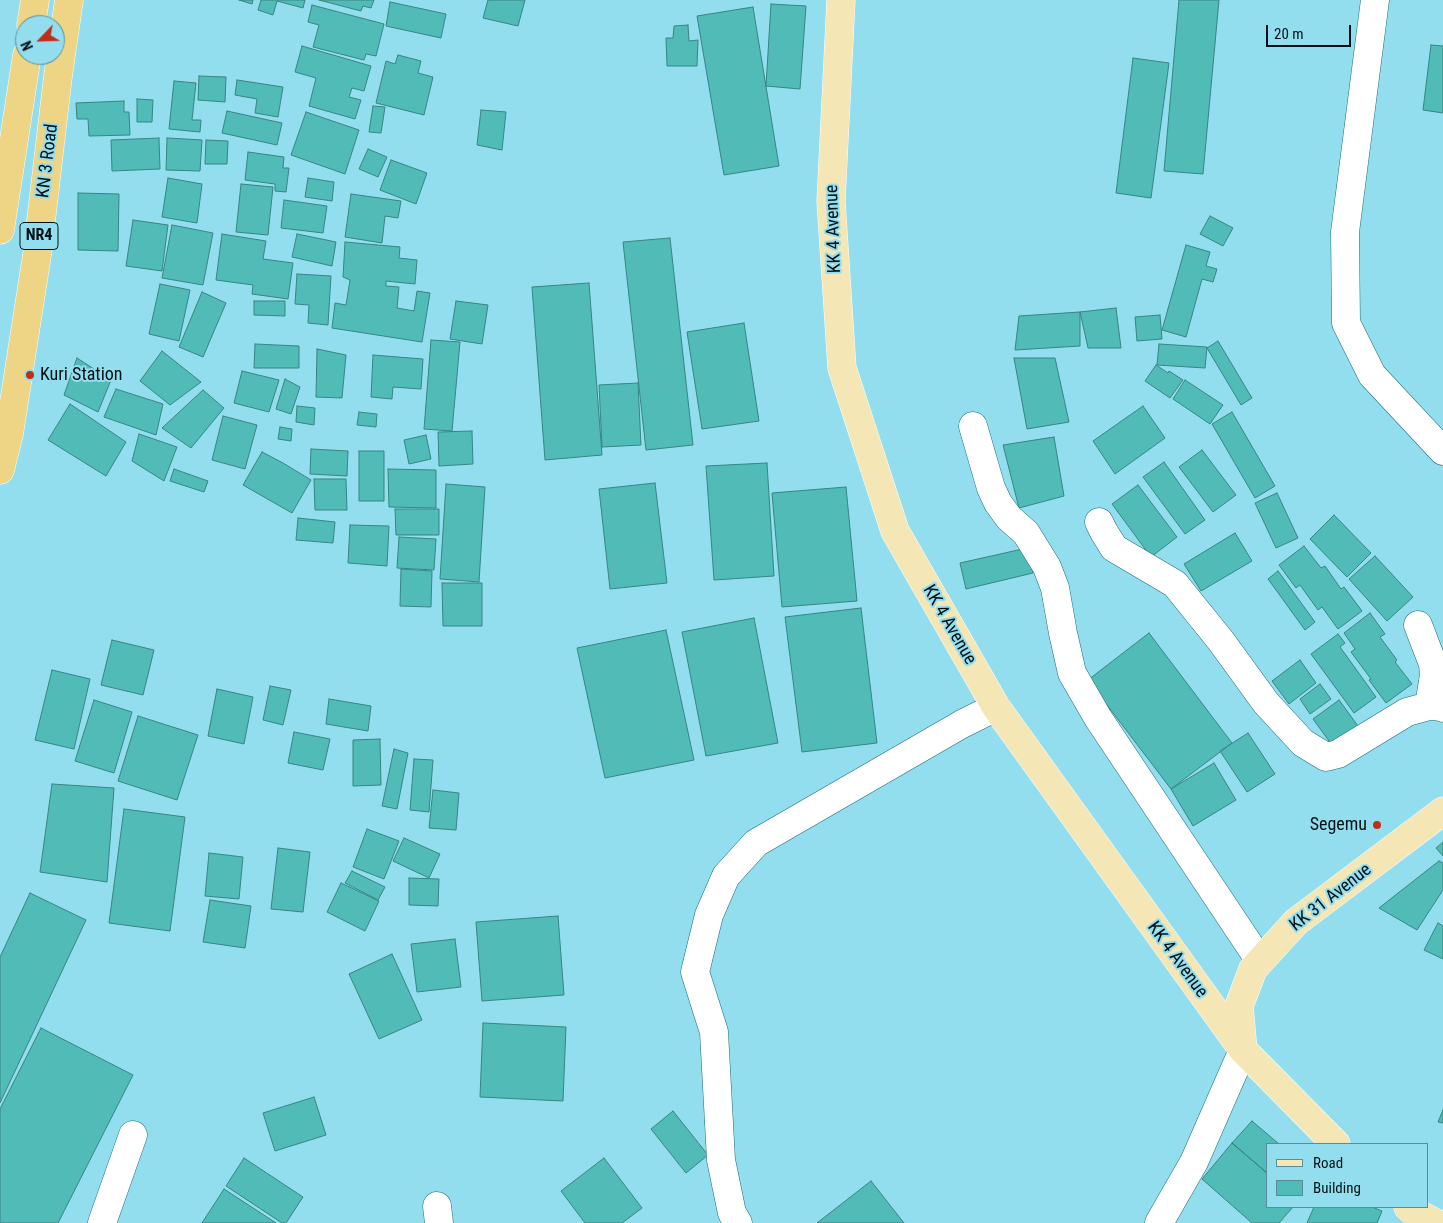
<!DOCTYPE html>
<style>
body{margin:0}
#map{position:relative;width:1443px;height:1223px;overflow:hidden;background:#93deee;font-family:"Roboto Condensed",sans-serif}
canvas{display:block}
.legend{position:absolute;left:1266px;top:1143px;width:162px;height:65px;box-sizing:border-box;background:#93deee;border:1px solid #588c98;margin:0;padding:6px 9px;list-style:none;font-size:15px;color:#001116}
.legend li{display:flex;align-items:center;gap:10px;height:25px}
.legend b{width:25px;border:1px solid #588c98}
.north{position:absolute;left:15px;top:15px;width:50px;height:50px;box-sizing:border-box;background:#93deee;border:1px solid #588c98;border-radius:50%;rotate:246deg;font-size:14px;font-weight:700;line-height:20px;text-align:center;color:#001116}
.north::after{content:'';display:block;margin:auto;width:18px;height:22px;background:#bc3019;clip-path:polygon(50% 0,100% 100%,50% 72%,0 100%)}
.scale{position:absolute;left:1266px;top:25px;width:85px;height:22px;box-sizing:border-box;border:2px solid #001116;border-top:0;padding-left:6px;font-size:15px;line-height:18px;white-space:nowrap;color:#001116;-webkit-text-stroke:4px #93deee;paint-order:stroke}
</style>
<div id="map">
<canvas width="1443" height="1223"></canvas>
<ul class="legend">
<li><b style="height:6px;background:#f5e6b6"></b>Road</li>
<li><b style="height:14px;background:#51bbb7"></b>Building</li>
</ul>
<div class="north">N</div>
<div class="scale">20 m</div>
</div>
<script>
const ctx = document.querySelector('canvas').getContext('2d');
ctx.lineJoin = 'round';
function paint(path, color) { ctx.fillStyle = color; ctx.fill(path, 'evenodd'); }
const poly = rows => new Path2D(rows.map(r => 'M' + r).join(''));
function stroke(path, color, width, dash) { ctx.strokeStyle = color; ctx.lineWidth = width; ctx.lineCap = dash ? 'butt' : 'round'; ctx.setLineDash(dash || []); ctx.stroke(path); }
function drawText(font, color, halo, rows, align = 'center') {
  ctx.font = font + ' "Roboto Condensed",sans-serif'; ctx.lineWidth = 4; ctx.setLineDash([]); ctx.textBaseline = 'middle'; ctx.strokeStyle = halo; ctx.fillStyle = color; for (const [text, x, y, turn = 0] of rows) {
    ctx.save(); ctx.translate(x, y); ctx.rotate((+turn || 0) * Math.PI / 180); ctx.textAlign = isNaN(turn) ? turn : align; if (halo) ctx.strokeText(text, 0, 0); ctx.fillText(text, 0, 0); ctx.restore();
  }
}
const building = poly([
 [239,0,253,0,252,4,239,0],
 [261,0,305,0,303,8,277,1,273,15,258,10,261,0],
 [319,0,374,0,371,8,363,6,361,11,319,0],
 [488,0,525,0,518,26,483,18,488,0],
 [1179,0,1219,0,1203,174,1164,171,1179,0],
 [390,2,446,14,441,38,386,26,390,2],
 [771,4,806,6,800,89,766,86,771,4],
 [312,5,384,24,376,56,366,54,364,60,313,47,319,25,308,22,312,5],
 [753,7,779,166,724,175,697,16,753,7],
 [688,25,689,41,698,40,697,66,667,66,666,38,673,38,674,26,688,25],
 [1431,45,1443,46,1443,113,1423,110,1431,45],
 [302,46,371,66,364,91,352,88,349,97,361,100,355,119,309,106,316,78,295,72,302,46],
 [398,55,421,61,418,73,433,77,424,115,376,103,386,61,395,64,398,55],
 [1133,58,1169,63,1151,198,1116,193,1133,58],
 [199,76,226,77,225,102,198,100,199,76],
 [237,80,283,87,278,117,255,113,257,99,235,95,237,80],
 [174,81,196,83,192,120,201,120,200,132,169,129,174,81],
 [137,99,153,100,152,122,137,122,137,99],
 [124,101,124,112,129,112,130,135,89,136,88,119,77,119,76,103,124,101],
 [373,106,385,107,381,133,369,132,373,106],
 [481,110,506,112,502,150,477,145,481,110],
 [227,111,282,123,277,145,222,133,227,111],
 [306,112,359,130,345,174,291,155,306,112],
 [159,138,160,169,112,171,111,140,159,138],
 [167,138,202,140,200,171,166,170,167,138],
 [206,140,228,141,227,164,205,164,206,140],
 [368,149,387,157,378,177,359,169,368,149],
 [248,152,284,157,283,168,289,168,286,192,275,191,275,184,245,180,248,152],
 [391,160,427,173,416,204,380,190,391,160],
 [168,178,202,184,197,223,162,217,168,178],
 [308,178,334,182,332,201,305,197,308,178],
 [241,184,273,187,268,235,236,232,241,184],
 [78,193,119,194,118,251,78,250,78,193],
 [351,194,401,201,398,218,385,216,382,243,345,237,351,194],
 [284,200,327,206,323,233,281,228,284,200],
 [1210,216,1233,228,1223,246,1200,234,1210,216],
 [133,220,168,225,162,271,126,266,133,220],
 [172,225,213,233,203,285,162,278,172,225],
 [222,234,266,241,263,259,293,263,288,299,252,294,253,285,216,280,222,234],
 [297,234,336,242,332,266,292,257,297,234],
 [670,238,693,445,646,450,623,242,670,238],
 [345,242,400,247,399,258,417,260,415,284,386,281,386,286,399,287,397,308,414,311,417,291,430,293,422,342,332,328,335,303,346,305,350,280,343,277,345,242],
 [1186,245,1210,252,1206,266,1217,269,1213,282,1202,279,1186,337,1162,330,1186,245],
 [297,274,331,276,328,325,308,323,309,305,295,304,297,274],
 [589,283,602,455,545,460,532,287,589,283],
 [160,284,190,290,179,341,149,334,160,284],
 [202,292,226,303,203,357,179,347,202,292],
 [254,301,285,301,285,316,254,315,254,301],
 [456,301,488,305,482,344,450,339,456,301],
 [1116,308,1121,348,1088,348,1080,312,1116,308],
 [1080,312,1080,346,1015,350,1019,316,1080,312],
 [1160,315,1162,339,1137,341,1135,317,1160,315],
 [744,323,759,421,702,429,687,332,744,323],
 [431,340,460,342,452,431,424,429,431,340],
 [1218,341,1252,398,1241,405,1207,348,1218,341],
 [255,344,299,346,299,368,254,368,255,344],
 [1159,344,1207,347,1205,368,1157,365,1159,344],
 [317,349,346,355,342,398,316,397,317,349],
 [162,351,201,382,170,405,140,381,162,351],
 [373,355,423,359,421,389,393,387,392,399,371,397,373,355],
 [77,358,111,380,98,412,64,395,77,358],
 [1014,358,1055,358,1069,422,1027,429,1014,358],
 [1156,365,1168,373,1169,371,1183,380,1170,398,1145,381,1156,365],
 [242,371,279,380,269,412,234,403,242,371],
 [285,379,300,387,291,414,276,409,285,379],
 [1185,380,1223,405,1210,424,1173,399,1185,380],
 [638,383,641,445,602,447,599,385,638,383],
 [116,389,163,404,156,435,104,417,116,389],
 [203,390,224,408,191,448,162,428,203,390],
 [70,404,126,442,106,476,48,440,70,404],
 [297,406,315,408,314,425,296,422,297,406],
 [1143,406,1165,438,1115,474,1093,441,1143,406],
 [359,412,377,414,376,427,357,425,359,412],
 [1232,412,1275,486,1255,498,1212,424,1232,412],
 [223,416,257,425,245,469,212,460,223,416],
 [280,427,292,429,291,441,278,439,280,427],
 [472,431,473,464,439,466,438,432,472,431],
 [139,434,177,447,164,481,132,461,139,434],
 [426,435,431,459,409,464,404,440,426,435],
 [1054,437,1064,496,1019,508,1003,445,1054,437],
 [311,449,348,451,347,476,310,474,311,449],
 [1202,450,1236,495,1213,512,1179,467,1202,450],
 [359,451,384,451,384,501,359,501,359,451],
 [262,452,283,463,311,480,292,513,243,485,262,452],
 [1164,462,1205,520,1185,534,1143,477,1164,462],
 [767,463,774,576,714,580,706,466,767,463],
 [174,469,208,481,204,492,170,481,174,469],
 [388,469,436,470,436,508,389,507,388,469],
 [314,479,346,479,347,510,315,510,314,479],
 [655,483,667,583,610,589,599,489,655,483],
 [446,484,485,487,479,582,440,579,446,484],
 [1138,485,1177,537,1151,557,1112,504,1138,485],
 [846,487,857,601,782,607,772,493,846,487],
 [1277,493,1298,538,1276,548,1255,503,1277,493],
 [395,509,439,509,439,535,396,535,395,509],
 [1334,515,1371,553,1347,577,1310,539,1334,515],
 [298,518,335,522,333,543,296,540,298,518],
 [350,525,389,526,387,566,348,563,350,525],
 [1235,533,1252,561,1201,591,1184,564,1235,533],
 [399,537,436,539,434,570,397,568,399,537],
 [1304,546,1321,568,1325,566,1341,589,1344,587,1362,611,1338,629,1322,607,1318,610,1300,585,1296,588,1279,565,1304,546],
 [1027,548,1033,573,966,589,960,563,1027,548],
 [1375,556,1413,597,1387,621,1349,579,1375,556],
 [401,569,432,571,431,607,400,606,401,569],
 [1278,571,1315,622,1305,630,1268,579,1278,571],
 [442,583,482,583,482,626,443,626,442,583],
 [861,608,877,743,802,752,785,617,861,608],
 [1370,613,1385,634,1380,637,1397,660,1395,662,1412,684,1386,703,1369,680,1371,679,1351,652,1355,649,1344,633,1370,613],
 [754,618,778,743,706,756,682,632,754,618],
 [666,630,694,760,605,778,577,648,666,630],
 [1149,633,1232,743,1171,789,1088,680,1149,633],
 [1338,634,1345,643,1340,647,1376,697,1354,713,1311,654,1338,634],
 [112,640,154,650,143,695,101,685,112,640],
 [1300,660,1316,683,1289,704,1272,681,1300,660],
 [52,670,90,679,74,749,35,740,52,670],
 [1320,684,1331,699,1310,714,1300,699,1320,684],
 [270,686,291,690,283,725,263,720,270,686],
 [217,689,253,697,244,744,208,736,217,689],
 [329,699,371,706,368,731,326,724,329,699],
 [94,700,132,712,114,773,75,761,94,700],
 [1339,700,1358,726,1332,745,1313,719,1339,700],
 [138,716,198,735,177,800,118,781,138,716],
 [294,732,330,739,323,770,288,763,294,732],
 [1248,733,1275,774,1247,792,1220,751,1248,733],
 [380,739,381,785,353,786,353,740,380,739],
 [394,749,408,753,397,809,382,806,394,749],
 [414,759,433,760,429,812,410,810,414,759],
 [1214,763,1236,800,1193,826,1171,789,1214,763],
 [52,784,114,788,107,882,40,872,52,784],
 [433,790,459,793,456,830,429,828,433,790],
 [124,809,185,817,170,931,109,923,124,809],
 [367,829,399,841,384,879,353,867,367,829],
 [404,838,440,854,429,878,393,861,404,838],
 [1443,842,1443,856,1436,848,1443,842],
 [278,848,310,852,303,912,271,909,278,848],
 [209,853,243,857,239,899,205,896,209,853],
 [1439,861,1443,863,1443,890,1417,930,1379,908,1439,861],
 [352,871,385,887,378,900,345,883,352,871],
 [409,878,439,879,438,906,409,905,409,878],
 [341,883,379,901,365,931,327,912,341,883],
 [30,893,86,920,0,1103,0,957,30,893],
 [210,900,251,906,245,948,203,942,210,900],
 [558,916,564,995,482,1001,476,922,558,916],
 [1438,923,1443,926,1443,959,1424,950,1438,923],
 [455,939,461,987,417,992,411,944,455,939],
 [392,954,422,1020,379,1039,349,974,392,954],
 [483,1023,566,1027,563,1101,480,1097,483,1023],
 [41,1028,133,1075,58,1223,0,1223,0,1109,41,1028],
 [314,1097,326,1135,275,1151,263,1113,314,1097],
 [1443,1110,1443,1123,1438,1122,1443,1110],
 [673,1111,708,1155,686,1173,651,1129,673,1111],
 [1252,1121,1279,1144,1267,1144,1267,1173,1232,1143,1252,1121],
 [1232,1143,1267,1173,1267,1207,1293,1207,1279,1223,1252,1223,1202,1179,1232,1143],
 [244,1158,303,1197,286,1223,282,1223,226,1186,244,1158],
 [604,1158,642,1208,622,1223,585,1223,561,1191,604,1158],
 [871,1181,904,1223,817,1223,871,1181],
 [224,1189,276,1223,202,1223,224,1189],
 [1314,1207,1372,1207,1382,1211,1377,1223,1307,1223,1314,1207]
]);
const minor = poly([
 [1375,0,1345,232,1346,323,1372,375,1443,451],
 [973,426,991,488,998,503,1009,518,1026,533,1047,567,1055,588,1063,633,1072,673,1098,718,1260,961],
 [1099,522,1104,532,1114,548,1175,584,1221,641,1266,703,1303,743,1326,757,1338,754,1407,712,1429,706,1442,706,1443,708],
 [1418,625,1433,664,1434,675,1429,706],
 [437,1206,439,1223],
 [102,1223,133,1135],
 [738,1223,732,1213,721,1160,714,1032,695,972,709,915,726,876,756,843,962,724,996,707],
 [1159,1223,1194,1162,1243,1050]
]);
const major = poly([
 [841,0,831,201,842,368,895,531,996,707,1243,1050,1336,1144],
 [1243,1050,1239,1006,1253,969,1296,922,1443,811],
 [1408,1207,1413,1211,1436,1223]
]);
const highway = poly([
 [31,25,35,0],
 [0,230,27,55],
 [0,470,9,434,37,255,58,76,69,0]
]);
const markers = [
 [30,375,5,"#bc3019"],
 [1377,825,5,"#bc3019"]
];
const shields = [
 [39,236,38]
];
const shieldNames = [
 ["NR4",39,236]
];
const streetNames = [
 ["KN 3 Road",48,161,-83],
 ["KK 4 Avenue",834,229,-92],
 ["KK 4 Avenue",949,625,60],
 ["KK 31 Avenue",1331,898,-38],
 ["KK 4 Avenue",1177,960,54]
];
const poiNames = [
 ["Kuri Station",40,375],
 ["Segemu",1367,825,"right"]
];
paint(building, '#51bbb7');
stroke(building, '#368582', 1);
stroke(minor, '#1b6c7a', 29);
stroke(major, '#fff', 29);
stroke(highway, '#fff', 29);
stroke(minor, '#fff', 28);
stroke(major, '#f5e6b6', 28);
stroke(highway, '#eed585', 28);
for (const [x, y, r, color] of markers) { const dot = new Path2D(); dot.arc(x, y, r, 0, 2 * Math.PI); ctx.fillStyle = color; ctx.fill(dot); stroke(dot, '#93deee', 2); }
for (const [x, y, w] of shields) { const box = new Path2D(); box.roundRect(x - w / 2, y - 13.5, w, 27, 4); ctx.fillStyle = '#93deee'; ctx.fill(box); stroke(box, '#001116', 1); }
drawText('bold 16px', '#001116', null, shieldNames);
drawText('18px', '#001116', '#93deee', streetNames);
drawText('18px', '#001116', '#93deee', poiNames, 'left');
</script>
